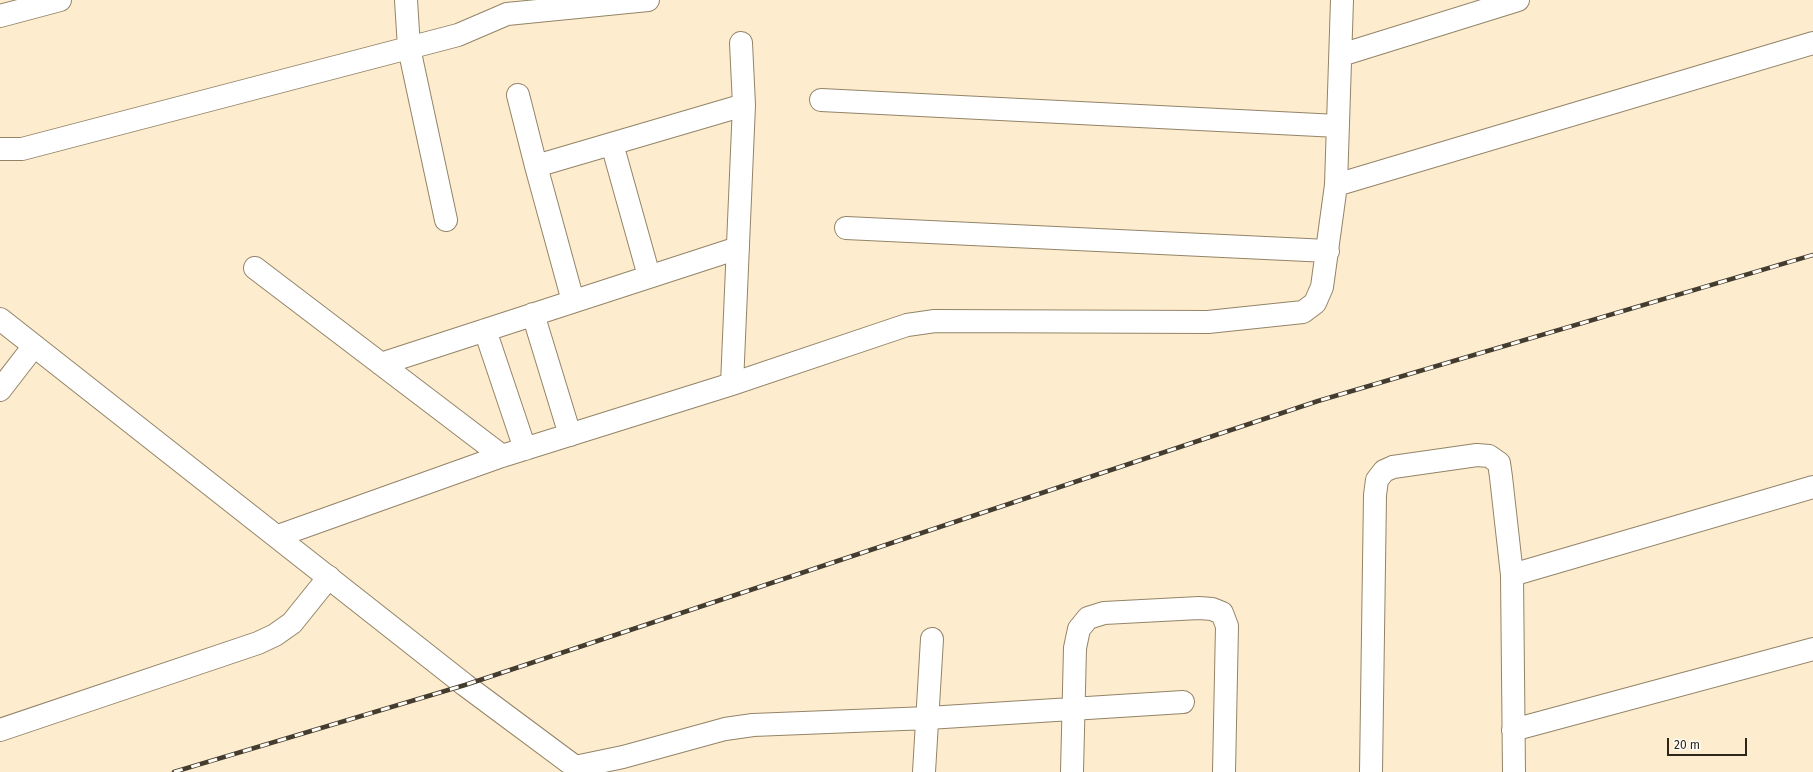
<!DOCTYPE html>
<style>
body{margin:0}
#map{position:relative;width:1813px;height:772px;overflow:hidden;background:#fdedce;font-family:"Fira Sans",sans-serif}
canvas{display:block}
.scale{position:absolute;left:1667px;top:738px;width:80px;height:18px;box-sizing:border-box;border:2px solid #2c261b;border-top:0;padding-left:5px;font-size:12px;line-height:14px;white-space:nowrap;color:#2c261b;-webkit-text-stroke:3px #fffcf6;paint-order:stroke}
</style>
<div id="map">
<canvas width="1813" height="772"></canvas>
<div class="scale">20 m</div>
</div>
<script>
const ctx = document.querySelector('canvas').getContext('2d');
ctx.lineJoin = 'round';
const poly = rows => new Path2D(rows.map(r => 'M' + r).join(''));
function stroke(path, color, width, dash) { ctx.strokeStyle = color; ctx.lineWidth = width; ctx.lineCap = dash ? 'butt' : 'round'; ctx.setLineDash(dash || []); ctx.stroke(path); }
const minor = poly([
 [406,0,409,48,446,220],
 [0,16,60,0],
 [1341,55,1518,0],
 [518,95,536,166,573,301],
 [821,100,1338,126],
 [612,144,649,276],
 [0,149,22,149,458,35,507,14,648,0],
 [536,166,744,105],
 [1336,185,1813,43],
 [846,228,1328,251],
 [255,268,502,456],
 [533,314,570,435],
 [485,330,525,449],
 [381,364,738,248],
 [732,384,744,105,741,43],
 [0,390,34,346],
 [278,536,502,456,732,384,907,325,935,321,1208,322,1303,312,1315,303,1322,287,1336,185,1342,0],
 [1512,575,1813,487],
 [0,730,258,643,275,635,292,623,329,577],
 [1513,730,1813,649],
 [575,767,623,757,725,729,753,725,928,718,1183,702],
 [924,772,932,639],
 [1072,772,1075,648,1079,629,1088,618,1104,613,1199,608,1212,609,1222,613,1227,626,1224,772],
 [1371,772,1375,495,1377,480,1384,471,1393,467,1477,455,1489,456,1499,463,1501,477,1512,575,1514,772]
]);
const major = poly([
 [0,319,465,685,582,772]
]);
const rail = poly([
 [174,772,465,685,1318,401,1813,255]
]);
stroke(minor, '#938468', 24);
stroke(major, '#938468', 24);
stroke(minor, '#fff', 22);
stroke(major, '#fff', 22);
stroke(rail, '#443d2f', 4.5);
stroke(rail, '#fffcf6', 3, [9]);
</script>
